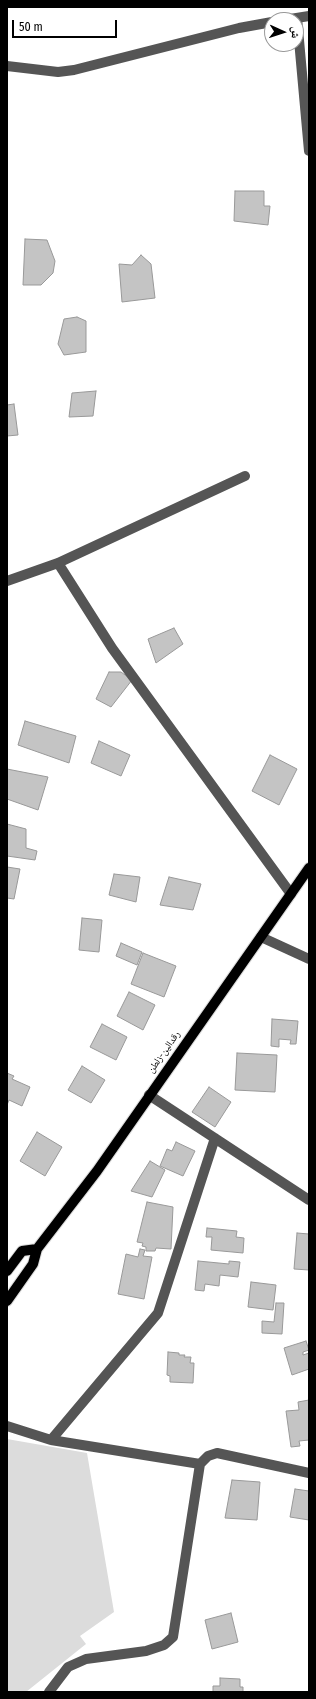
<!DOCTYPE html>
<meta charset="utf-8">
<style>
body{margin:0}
#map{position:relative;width:316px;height:1699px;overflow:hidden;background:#fff;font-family:"Fira Sans Condensed","Noto Naskh Arabic",sans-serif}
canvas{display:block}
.frame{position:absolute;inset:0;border:8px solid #000;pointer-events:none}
.north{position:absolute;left:264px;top:12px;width:40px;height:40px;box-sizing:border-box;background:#fff;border:1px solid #999;border-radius:50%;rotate:93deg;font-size:11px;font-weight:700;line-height:16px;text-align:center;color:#000}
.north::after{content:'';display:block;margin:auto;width:14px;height:18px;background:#000;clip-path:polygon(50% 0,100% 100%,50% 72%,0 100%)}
.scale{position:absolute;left:12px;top:20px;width:105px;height:18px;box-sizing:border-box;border:2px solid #000;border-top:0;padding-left:5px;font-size:12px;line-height:14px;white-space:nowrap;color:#000;-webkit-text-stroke:3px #fff;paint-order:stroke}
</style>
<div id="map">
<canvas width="316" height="1699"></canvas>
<div class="frame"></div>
<div class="north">ش</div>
<div class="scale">50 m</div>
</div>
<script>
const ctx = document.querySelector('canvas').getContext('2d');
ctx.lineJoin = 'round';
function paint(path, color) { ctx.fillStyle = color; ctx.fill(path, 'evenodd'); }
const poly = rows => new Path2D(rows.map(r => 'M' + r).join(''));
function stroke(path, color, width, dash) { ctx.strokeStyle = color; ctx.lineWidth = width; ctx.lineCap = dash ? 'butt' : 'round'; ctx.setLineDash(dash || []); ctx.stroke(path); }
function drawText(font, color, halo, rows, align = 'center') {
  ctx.font = font + ' "Fira Sans Condensed","Noto Naskh Arabic",sans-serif'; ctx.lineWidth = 3.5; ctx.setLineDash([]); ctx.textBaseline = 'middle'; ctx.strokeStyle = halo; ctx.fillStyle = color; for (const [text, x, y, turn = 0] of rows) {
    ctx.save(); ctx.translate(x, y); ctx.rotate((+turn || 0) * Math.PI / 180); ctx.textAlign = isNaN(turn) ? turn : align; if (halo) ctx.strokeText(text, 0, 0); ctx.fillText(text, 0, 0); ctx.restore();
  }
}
const green = poly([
 [7,1439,87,1453,114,1612,80,1636,86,1644,26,1692,7,1692]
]);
const building = poly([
 [235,191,264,191,264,206,270,206,268,225,234,221,235,191],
 [25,239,47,240,55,261,53,273,41,285,23,285,25,239],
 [141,255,151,264,155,298,122,302,119,264,132,265,141,255],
 [77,317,86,321,86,352,64,355,58,344,64,319,77,317],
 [96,391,93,416,69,417,72,393,96,391],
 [14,404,18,435,7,436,7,405,14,404],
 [174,628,183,644,156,663,148,639,174,628],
 [109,672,121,672,132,680,111,707,96,699,109,672],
 [25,721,76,736,69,763,18,745,25,721],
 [99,741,130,755,121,776,91,763,99,741],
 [270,755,297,769,279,805,252,791,270,755],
 [7,769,48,777,38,810,7,799,7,769],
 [7,824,26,829,26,848,37,851,35,860,7,856,7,824],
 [7,867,20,869,14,899,7,898,7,867],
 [114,874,140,877,136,902,109,895,114,874],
 [169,877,201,884,193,910,160,905,169,877],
 [82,918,102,920,99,952,79,950,82,918],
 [121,943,142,952,137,965,116,956,121,943],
 [143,953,176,966,164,997,131,984,143,953],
 [129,992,155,1005,143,1030,117,1016,129,992],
 [272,1019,298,1021,296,1044,290,1044,291,1040,279,1039,279,1047,271,1046,272,1019],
 [102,1024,127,1037,116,1060,90,1047,102,1024],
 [237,1053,277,1055,275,1092,235,1090,237,1053],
 [82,1066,105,1080,91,1103,68,1090,82,1066],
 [7,1073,14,1076,12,1079,30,1087,22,1106,9,1100,7,1105,7,1073],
 [209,1087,231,1102,215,1127,192,1112,209,1087],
 [37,1132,62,1147,45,1176,20,1161,37,1132],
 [176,1142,195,1151,183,1176,160,1166,167,1149,172,1151,176,1142],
 [150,1161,165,1170,152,1197,131,1191,150,1161],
 [147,1202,173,1207,171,1249,156,1248,155,1251,146,1251,146,1247,142,1246,143,1243,137,1242,147,1202],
 [207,1228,237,1231,236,1237,244,1238,243,1253,211,1250,212,1237,206,1237,207,1228],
 [297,1233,309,1234,309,1270,294,1269,297,1233],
 [140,1249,145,1250,143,1256,152,1257,144,1299,118,1294,126,1254,138,1257,140,1249],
 [198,1261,229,1264,229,1261,240,1262,238,1277,220,1275,219,1286,205,1284,204,1291,195,1290,198,1261],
 [251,1282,276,1285,273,1310,248,1307,251,1282],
 [276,1303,284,1303,282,1334,262,1333,262,1321,274,1322,276,1303],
 [306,1341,309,1350,303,1352,303,1355,309,1353,309,1369,292,1375,284,1348,306,1341],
 [168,1352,179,1353,179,1355,185,1355,184,1357,191,1357,190,1363,194,1363,193,1383,170,1382,170,1376,167,1375,168,1352],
 [309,1400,309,1440,299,1441,300,1446,291,1447,286,1411,299,1410,298,1402,309,1400],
 [232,1480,260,1482,257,1520,225,1518,232,1480],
 [295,1489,309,1491,309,1520,290,1517,295,1489],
 [231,1613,238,1642,212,1649,205,1620,231,1613],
 [220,1678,240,1679,240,1687,243,1687,243,1692,213,1692,213,1686,220,1686,220,1678]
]);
const minor = poly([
 [297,18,309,151],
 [284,20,309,16],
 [7,66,58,72,74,70,239,28,272,22],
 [58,563,112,648,291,894],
 [7,581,58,563,245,476],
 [261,937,309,959],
 [149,1095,309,1200],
 [7,1426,51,1440,200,1464],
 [51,1440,158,1313,215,1138],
 [49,1692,68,1667,86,1659,146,1651,164,1645,173,1637,200,1464,208,1456,217,1453,309,1473]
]);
const major = poly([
 [7,1271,22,1251,37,1249],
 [7,1301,33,1264,37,1249,97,1171,309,868]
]);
const streetNames = [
 ["رقدالين-زلطن",164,1052,-55]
];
paint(green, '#dcdcdc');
paint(building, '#c4c4c4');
stroke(building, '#999', 1);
stroke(major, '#dbdbdb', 12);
stroke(minor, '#555', 10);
stroke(major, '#000', 10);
drawText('10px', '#000', '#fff', streetNames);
</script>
